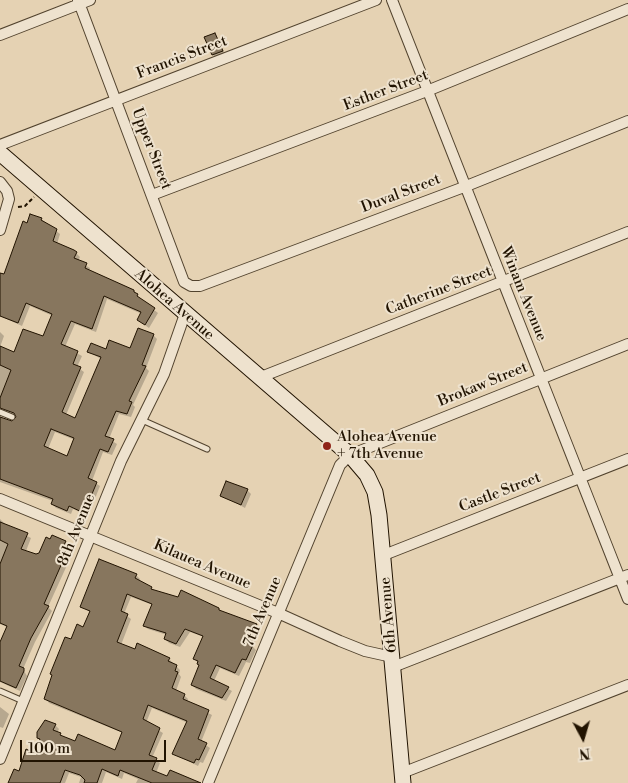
<!DOCTYPE html>
<style>
body{margin:0}
#map{position:relative;width:628px;height:783px;overflow:hidden;background:#e5d2b3;font-family:"Libre Bodoni",serif}
canvas{display:block}
.north{position:absolute;left:558px;top:713px;width:50px;height:50px;-webkit-text-stroke:4px #eee2ce;paint-order:stroke;rotate:174deg;font-size:14px;font-weight:700;line-height:20px;text-align:center;color:#211301}
.north::after{content:'';display:block;margin:auto;width:18px;height:22px;background:#211301;clip-path:polygon(50% 0,100% 100%,50% 72%,0 100%)}
.scale{position:absolute;left:20px;top:740px;width:146px;height:22px;box-sizing:border-box;border:2px solid #211301;border-top:0;padding-left:6px;font-size:15px;line-height:18px;white-space:nowrap;color:#211301;-webkit-text-stroke:4px #eee2ce;paint-order:stroke}
</style>
<div id="map">
<canvas width="628" height="783"></canvas>
<div class="north">N</div>
<div class="scale">100 m</div>
</div>
<script>
const ctx = document.querySelector('canvas').getContext('2d');
ctx.lineJoin = 'round';
function paint(path, color) { ctx.fillStyle = color; ctx.fill(path, 'evenodd'); }
const poly = rows => new Path2D(rows.map(r => 'M' + r).join(''));
function stroke(path, color, width, dash) { ctx.strokeStyle = color; ctx.lineWidth = width; ctx.lineCap = dash ? 'butt' : 'round'; ctx.setLineDash(dash || []); ctx.stroke(path); }
function drawText(font, color, halo, rows, align = 'center') {
  ctx.font = font + ' "Libre Bodoni",serif'; ctx.lineWidth = 4; ctx.setLineDash([]); ctx.textBaseline = 'middle'; ctx.strokeStyle = halo; ctx.fillStyle = color; for (const [text, x, y, turn = 0] of rows) {
    ctx.save(); ctx.translate(x, y); ctx.rotate((+turn || 0) * Math.PI / 180); ctx.textAlign = isNaN(turn) ? turn : align; if (halo) ctx.strokeText(text, 0, 0); ctx.fillText(text, 0, 0); ctx.restore();
  }
}
const shadow = poly([
 [214,34,226,55,216,58,213,55],
 [41,219,60,234,57,244,74,251,80,257,78,261,90,268,89,271,134,291,141,300,158,313,149,328,138,320,142,314,107,299,96,332,75,324,65,347,82,356,77,367,84,372,66,415,76,419,101,359,89,352,131,350,153,335,157,339,146,368,149,371,133,405,135,407,131,417,119,414,109,439,117,444,112,455,103,452,92,481,100,486,88,516,73,509,71,514,56,508,52,504,53,501,0,482,0,416,11,423,17,420,16,415,6,411,0,413,0,347,15,353,44,338,53,316,30,306,22,326,0,316,0,277,4,276,23,223,28,224],
 [55,432,75,440,68,458,48,449],
 [0,332,4,336,0,347],
 [247,490,251,494,245,508,222,495],
 [0,519,7,526,31,538,26,551,40,555,65,542,73,552,48,607,52,611,35,642,23,669,27,676,20,691,0,682,0,645,7,627,0,624],
 [136,575,140,579,139,581,156,592,219,609,222,612,257,625,260,629,253,647,256,650,250,663,246,662,239,676,220,668,214,681,232,691,226,701,196,689,192,685,200,666,195,659,204,637,190,632,180,647,169,643,165,639,167,635,148,629,144,626,153,605,131,597,124,614,131,619,121,645,169,659,180,670,179,674,181,677,176,691,184,695,188,699,187,702,212,715,201,742,210,748,203,763,200,762,198,766,174,754,188,723,152,708,146,723,163,733,152,758,160,763,156,773,194,783,136,783,138,779,124,773,122,779,106,772,102,783,79,783,81,777,69,773,65,783,10,783,35,754,41,740,38,737,55,725,59,729,57,733,64,738,115,751,123,733,49,703,46,699,72,640,84,629,90,612,81,606],
 [0,707,9,714,3,728,0,727]
]);
const building = poly([
 [215,33,223,51,212,55,204,37,215,33],
 [30,214,42,218,41,220,57,229,53,241,74,250,77,252,74,258,87,263,85,268,134,290,134,292,138,294,137,296,155,308,145,325,137,320,141,312,104,296,92,329,71,321,61,344,78,351,73,364,81,367,62,412,75,418,101,357,87,352,91,343,106,349,109,340,130,348,138,328,154,334,142,365,146,366,129,401,132,402,127,414,116,411,105,436,114,439,108,452,100,449,88,478,97,482,84,513,69,506,67,511,51,504,53,499,0,479,0,417,12,421,16,417,14,413,0,408,0,398,11,370,0,365,0,346,14,352,23,329,43,336,52,314,26,303,18,323,0,316,0,273,4,274,23,221,27,223,30,214],
 [51,429,74,438,67,456,44,446,51,429],
 [226,481,248,489,241,505,220,496,226,481],
 [0,522,28,533,21,549,36,554,39,553,46,537,50,539,52,535,66,541,64,545,69,547,44,604,49,606,31,638,19,666,24,668,24,671,16,688,0,681,0,642,7,626,0,623,0,564,8,544,0,540,0,522],
 [99,559,137,574,135,578,152,587,151,589,178,597,181,590,219,608,219,610,257,624,249,644,253,645,246,660,242,659,235,673,216,665,210,678,229,687,222,698,191,685,199,665,197,664,198,661,193,659,203,636,185,629,176,644,164,639,166,633,143,626,152,604,127,594,121,611,128,614,117,642,135,649,137,643,170,658,168,661,177,665,175,671,178,672,172,688,185,694,183,699,209,710,198,739,207,743,199,760,196,759,194,763,172,754,187,721,148,705,143,719,160,728,149,755,157,758,152,770,167,776,170,770,201,783,152,783,120,770,118,776,102,769,97,783,84,783,85,780,80,775,65,770,60,783,8,783,14,769,19,771,26,749,34,753,40,739,37,738,37,732,45,720,56,724,53,730,61,733,60,735,75,741,78,734,115,750,122,732,44,699,52,675,50,674,65,637,71,639,77,624,83,627,90,611,80,607,99,559]
]);
const path = poly([
 [18,207,25,206,34,197]
]);
const lane = poly([
 [0,412,12,417],
 [142,420,207,449],
 [0,691,23,701]
]);
const street = poly([
 [78,0,184,282,191,286,200,286,464,187,628,121],
 [392,0,628,599],
 [0,35,90,0],
 [0,145,376,0],
 [0,182,7,191,9,199,0,230],
 [152,195,427,91,628,9],
 [261,377,628,232],
 [0,499,278,613,340,641,365,651,392,657],
 [384,555,628,459],
 [393,667,628,575],
 [0,759,121,461,164,374,185,314],
 [402,773,628,685],
 [208,783,340,465,350,455,628,344]
]);
const secondary = poly([
 [0,153,350,455,367,475,375,492,379,515,403,783]
]);
const markers = [
 [327,446,5,"#8f2418"]
];
const streetNames = [
 ["Francis Street",182,58,-21],
 ["Esther Street",386,91,-21],
 ["Upper Street",151,149,69],
 ["Duval Street",401,194,-21],
 ["Catherine Street",439,291,-21],
 ["Winam Avenue",523,294,68],
 ["Alohea Avenue",174,305,41],
 ["Brokaw Street",483,385,-22],
 ["Castle Street",500,493,-21],
 ["8th Avenue",77,530,-68],
 ["Kilauea Avenue",202,565,23],
 ["7th Avenue",263,612,-67],
 ["6th Avenue",389,615,-95]
];
const poiNames = [
 ["Alohea Avenue",337,437],
 ["+ 7th Avenue",337,454]
];
paint(shadow, '#0003');
paint(building, '#87765e');
stroke(building, '#211301', 1);
stroke(lane, '#52432e', 7);
stroke(street, '#52432e', 12);
stroke(secondary, '#211301', 17);
stroke(path, '#211301', 2, [4, 2.5]);
stroke(lane, '#eee2ce', 5);
stroke(street, '#eee2ce', 10);
stroke(secondary, '#eee2ce', 15);
for (const [x, y, r, color] of markers) { const dot = new Path2D(); dot.arc(x, y, r, 0, 2 * Math.PI); ctx.fillStyle = color; ctx.fill(dot); stroke(dot, '#eee2ce', 2); }
drawText('15px', '#211301', '#eee2ce', streetNames);
drawText('15px', '#211301', '#eee2ce', poiNames, 'left');
</script>
